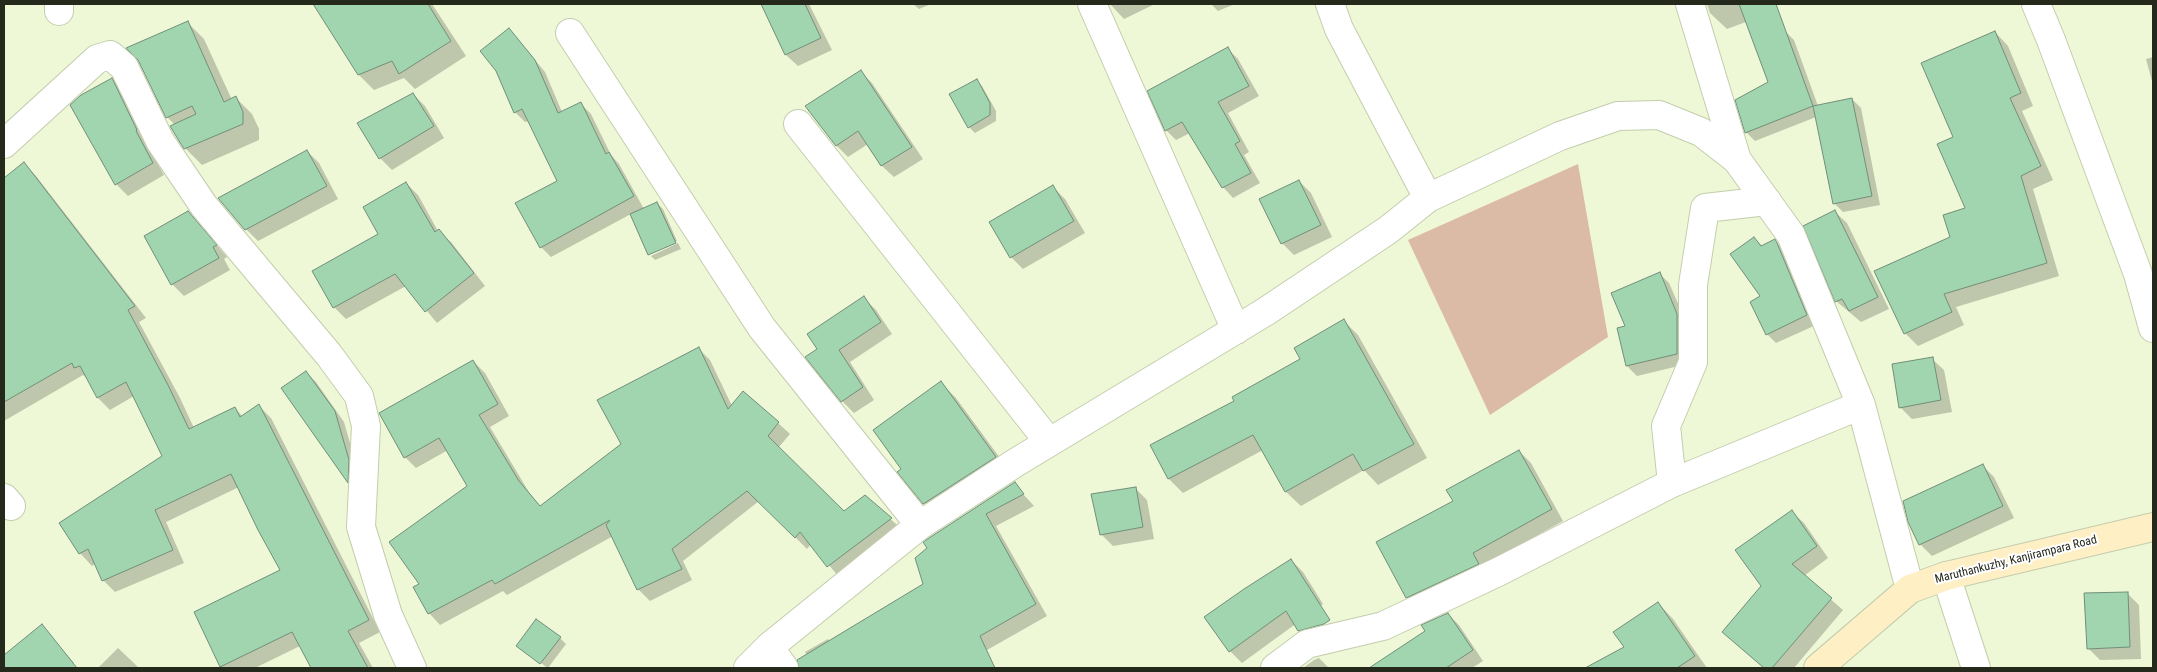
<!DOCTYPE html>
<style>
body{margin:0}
#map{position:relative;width:2157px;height:672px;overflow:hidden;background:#eef8d6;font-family:"Roboto Condensed",sans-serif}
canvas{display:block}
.frame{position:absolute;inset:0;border:5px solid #25291c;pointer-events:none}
</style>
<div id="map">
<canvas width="2157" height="672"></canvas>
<div class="frame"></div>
</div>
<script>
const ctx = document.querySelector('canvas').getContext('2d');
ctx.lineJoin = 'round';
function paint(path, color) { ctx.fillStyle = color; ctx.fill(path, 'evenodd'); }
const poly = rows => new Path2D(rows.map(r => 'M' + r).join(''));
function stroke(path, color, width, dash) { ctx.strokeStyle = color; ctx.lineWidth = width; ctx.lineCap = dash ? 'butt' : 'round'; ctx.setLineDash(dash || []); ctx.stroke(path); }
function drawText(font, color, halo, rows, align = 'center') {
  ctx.font = font + ' "Roboto Condensed",sans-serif'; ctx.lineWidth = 4; ctx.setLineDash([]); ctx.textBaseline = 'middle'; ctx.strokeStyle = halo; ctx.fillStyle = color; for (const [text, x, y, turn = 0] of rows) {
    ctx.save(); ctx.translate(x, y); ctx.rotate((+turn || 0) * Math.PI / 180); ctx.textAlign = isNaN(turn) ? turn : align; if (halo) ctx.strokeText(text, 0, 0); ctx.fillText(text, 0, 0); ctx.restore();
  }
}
const green = poly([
 [1578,164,1608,337,1490,415,1408,240]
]);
const shadow = poly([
 [319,4,432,4,466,56,415,89,404,78,374,90,359,75,316,6],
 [779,4,809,4,832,50,798,66,786,55,766,10],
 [913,4,931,4,919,9],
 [1110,4,1155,4,1124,19],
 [1211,4,1235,4,1218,11],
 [1707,4,1776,4,1778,10,1727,29,1710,13],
 [188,23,204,39,232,100,236,98,252,114,259,129,259,140,202,165,185,148,175,125,167,117],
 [509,29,545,72,562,112,581,104,591,114,611,155,619,164,644,209,657,203,663,209,677,241,650,253,650,255,631,214,551,257,541,247,558,181,529,121,525,122,515,112],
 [1785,31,1794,40,1818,106,1852,99,1861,108,1880,205,1843,212,1834,203,1816,117,1755,141,1746,132,1769,83],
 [1995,32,2008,46,2033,106,2022,111,2053,180,2033,189,2059,276,1956,307,1964,325,1918,346,1905,333,1951,237,1967,209,1954,137],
 [1228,49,1238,59,1259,96,1228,113,1249,152,1244,155,1260,183,1233,198,1223,187,1190,133,1176,140,1166,130],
 [2153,57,2153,85,2146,59],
 [860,71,872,83,923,159,894,177,882,166,868,144,848,157,836,145],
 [112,79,123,91,146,143,164,175,128,196,116,184],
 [977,81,982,86,996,111,996,121,975,133,969,127],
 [413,94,425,106,444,138,392,170,380,158],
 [307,151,319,163,338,199,258,241,246,229],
 [24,164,36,176,146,318,139,322,180,398,194,428,235,408,243,417,259,406,271,418,380,632,359,643,373,668,312,668,300,646,255,668,223,668,221,667,195,613,282,570,239,487,166,522,184,563,115,592,103,580,96,563,92,566,80,553,61,524,163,456,134,396,110,410,98,398,88,379,83,375,4,421,4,180],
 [1299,181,1311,193,1332,237,1294,255,1282,243],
 [406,183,418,195,438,231,451,242,485,286,437,323,406,286,346,319,334,307,380,234],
 [1053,187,1065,199,1085,233,1023,269,1011,257],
 [188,212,227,257,224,259,230,270,184,296,172,284,145,236],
 [1835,212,1847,223,1889,309,1861,322,1836,301],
 [1754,238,1763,247,1775,241,1784,250,1816,325,1776,343,1767,334],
 [678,243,681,249,655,260,651,256],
 [1659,273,1669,283,1687,324,1687,364,1637,376,1627,366,1618,329,1627,326],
 [864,298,876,310,892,334,850,362,874,400,854,413,842,401,818,349],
 [1344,321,1358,335,1427,458,1378,485,1364,470,1301,506,1286,492,1263,450,1183,493,1169,479,1152,446,1236,401,1302,359],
 [698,348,710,360,732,406,743,393,778,423,790,434,778,448,843,513,865,497,903,530,839,577,811,544,807,549,759,501,683,561,692,580,650,601,638,589,613,536,507,595,503,591,440,625,429,613,420,585,469,486,448,450,416,468,405,457,473,361,485,373,509,416,490,427,530,494,541,507,622,444],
 [1932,359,1944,370,1952,412,1912,419,1900,407],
 [306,372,316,382,344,422,358,471,357,491,348,482,283,389],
 [940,382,956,398,1011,473,940,519,924,503,899,472,902,469],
 [1519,451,1531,463,1563,521,1484,565,1419,609,1408,597,1454,502],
 [1982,465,1994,477,2014,518,1932,556,1920,544],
 [1014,484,1034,506,996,526,1047,616,987,650,976,638,917,559],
 [1135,488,1147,500,1154,539,1113,546,1101,534],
 [1792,512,1804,523,1828,558,1804,576,1843,610,1794,668,1764,668,1723,632,1762,586],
 [1291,560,1303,572,1323,604,1242,663,1230,651],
 [2127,593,2139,605,2141,659,2100,660,2088,648],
 [926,602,963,668,814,668,805,652,828,639,830,642],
 [1658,603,1673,619,1707,668,1588,668,1626,648],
 [1448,614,1459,625,1483,661,1472,668,1371,668,1426,631],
 [42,626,74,663,68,668,4,668,4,657],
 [560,638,566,644,548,668,517,646],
 [118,648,139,668,98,668],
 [1319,658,1329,668,1303,668,1314,660]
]);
const building = poly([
 [313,4,428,4,451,41,399,74,392,61,358,75,313,4],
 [761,4,805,4,821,38,785,55,761,4],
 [1739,4,1776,4,1813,106,1852,98,1872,196,1833,204,1813,106,1745,133,1735,100,1768,82,1739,4],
 [188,21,224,102,236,96,243,112,243,124,184,149,170,126,196,114,192,106,166,118,138,60,126,48,188,21],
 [509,28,535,60,558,113,581,102,606,154,609,152,634,196,540,248,515,203,557,181,522,109,514,113,496,71,480,51,509,28],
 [1995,31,2021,93,2010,98,2041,166,2021,176,2047,263,1944,294,1952,312,1904,334,1874,271,1950,237,1943,215,1965,208,1937,144,1953,137,1921,63,1995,31],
 [1228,47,1249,86,1218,102,1240,141,1235,144,1251,173,1222,188,1182,122,1165,131,1147,91,1228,47],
 [861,70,912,147,881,166,858,131,836,146,805,106,861,70],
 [112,78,137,130,136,131,153,163,115,185,70,105,81,95,112,78],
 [977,79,990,103,990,115,968,128,949,94,977,79],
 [413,93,434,126,379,159,357,123,413,93],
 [307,150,327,186,245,230,218,198,307,150],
 [24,162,135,306,128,310,168,385,189,429,235,407,240,417,259,404,369,620,348,631,368,668,311,668,292,632,220,667,194,612,280,570,258,530,231,474,155,510,173,550,102,581,88,549,79,554,59,523,162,456,126,382,97,398,80,366,74,368,72,363,4,402,4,178,24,162],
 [1299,180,1321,225,1281,244,1259,199,1299,180],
 [406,182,435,232,439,229,474,273,425,312,395,274,333,308,312,271,378,234,363,207,406,182],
 [1053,185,1074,221,1010,258,989,222,1053,185],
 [657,202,676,243,648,255,630,214,657,202],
 [1835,210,1878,297,1849,311,1842,299,1835,302,1803,226,1835,210],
 [188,211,217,245,213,247,219,258,171,285,144,236,188,211],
 [1754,237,1761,246,1775,239,1777,243,1807,315,1766,335,1750,302,1760,296,1730,254,1754,237],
 [1660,272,1677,314,1677,354,1626,366,1617,328,1625,326,1611,293,1660,272],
 [864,296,881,322,839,350,863,387,841,402,805,357,817,349,807,334,864,296],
 [1344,319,1414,444,1363,471,1353,454,1285,492,1253,435,1168,479,1150,445,1234,401,1232,397,1300,359,1294,348,1344,319],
 [699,347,728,409,743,391,779,422,768,436,844,511,865,495,892,518,827,567,800,532,795,538,747,491,672,549,682,569,637,590,606,525,610,520,495,584,492,580,428,614,413,587,419,584,389,542,467,486,439,438,404,458,379,413,473,360,498,404,479,415,519,481,540,506,621,444,597,400,699,347],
 [1933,357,1941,400,1899,408,1892,364,1933,357],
 [306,371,335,411,349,460,348,483,281,388,306,371],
 [941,381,996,457,923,504,897,472,901,469,873,430,941,381],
 [1519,450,1552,509,1473,553,1479,564,1406,598,1376,542,1453,501,1446,490,1519,450],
 [1983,464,2003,506,1919,545,1908,522,1903,501,1983,464],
 [1015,482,1024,494,986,514,1036,604,980,636,995,668,799,668,797,660,923,584,915,558,927,548,923,542,1015,482],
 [1136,487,1143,527,1100,535,1091,494,1136,487],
 [1792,510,1817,546,1792,564,1832,598,1772,668,1764,668,1722,632,1761,586,1735,550,1792,510],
 [1291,559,1330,620,1324,624,1298,631,1286,611,1229,652,1204,617,1244,589,1291,559],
 [2128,592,2130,647,2087,649,2084,593,2128,592],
 [1658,602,1695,656,1677,668,1585,668,1624,647,1613,632,1658,602],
 [1448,613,1473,650,1446,668,1369,668,1425,631,1421,625,1448,613],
 [536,619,561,637,540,664,516,646,536,619],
 [42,624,77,668,4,668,4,655,42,624]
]);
const street = poly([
 [59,4,59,11],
 [1092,4,1236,330],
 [1330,4,1339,29,1428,198],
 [1690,4,1737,160],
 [2036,4,2051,40,2138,274,2153,328],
 [570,33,762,328,920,525],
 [798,124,1049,442],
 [4,144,97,59,110,55,124,67,160,141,204,206,329,355,359,396,366,426,361,527,388,615,412,668],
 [1672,483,1666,426,1693,362,1693,285,1705,208,1767,201],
 [4,498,11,506],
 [1946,576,1976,668],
 [769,647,784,668],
 [748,668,769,647,920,525,1015,463,1265,312,1388,230,1428,198,1560,136,1618,116,1659,115,1701,132,1737,160,1791,235,1861,405,1910,589],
 [1275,668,1307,644,1383,626,1498,572,1672,483,1861,405]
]);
const secondary = poly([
 [1818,668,1910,589,1946,576,2153,527]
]);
const streetNames = [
 ["Maruthankuzhy, Kanjirampara Road",2016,560,-14]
];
paint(green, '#dcbba6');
paint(shadow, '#0003');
paint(building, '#a0d5af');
stroke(building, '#718e79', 1);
stroke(street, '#c3cdad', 30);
stroke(secondary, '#c3cdad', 30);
stroke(street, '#fff', 28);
stroke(secondary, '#ffefc5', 28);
drawText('12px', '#25291c', '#fff', streetNames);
</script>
